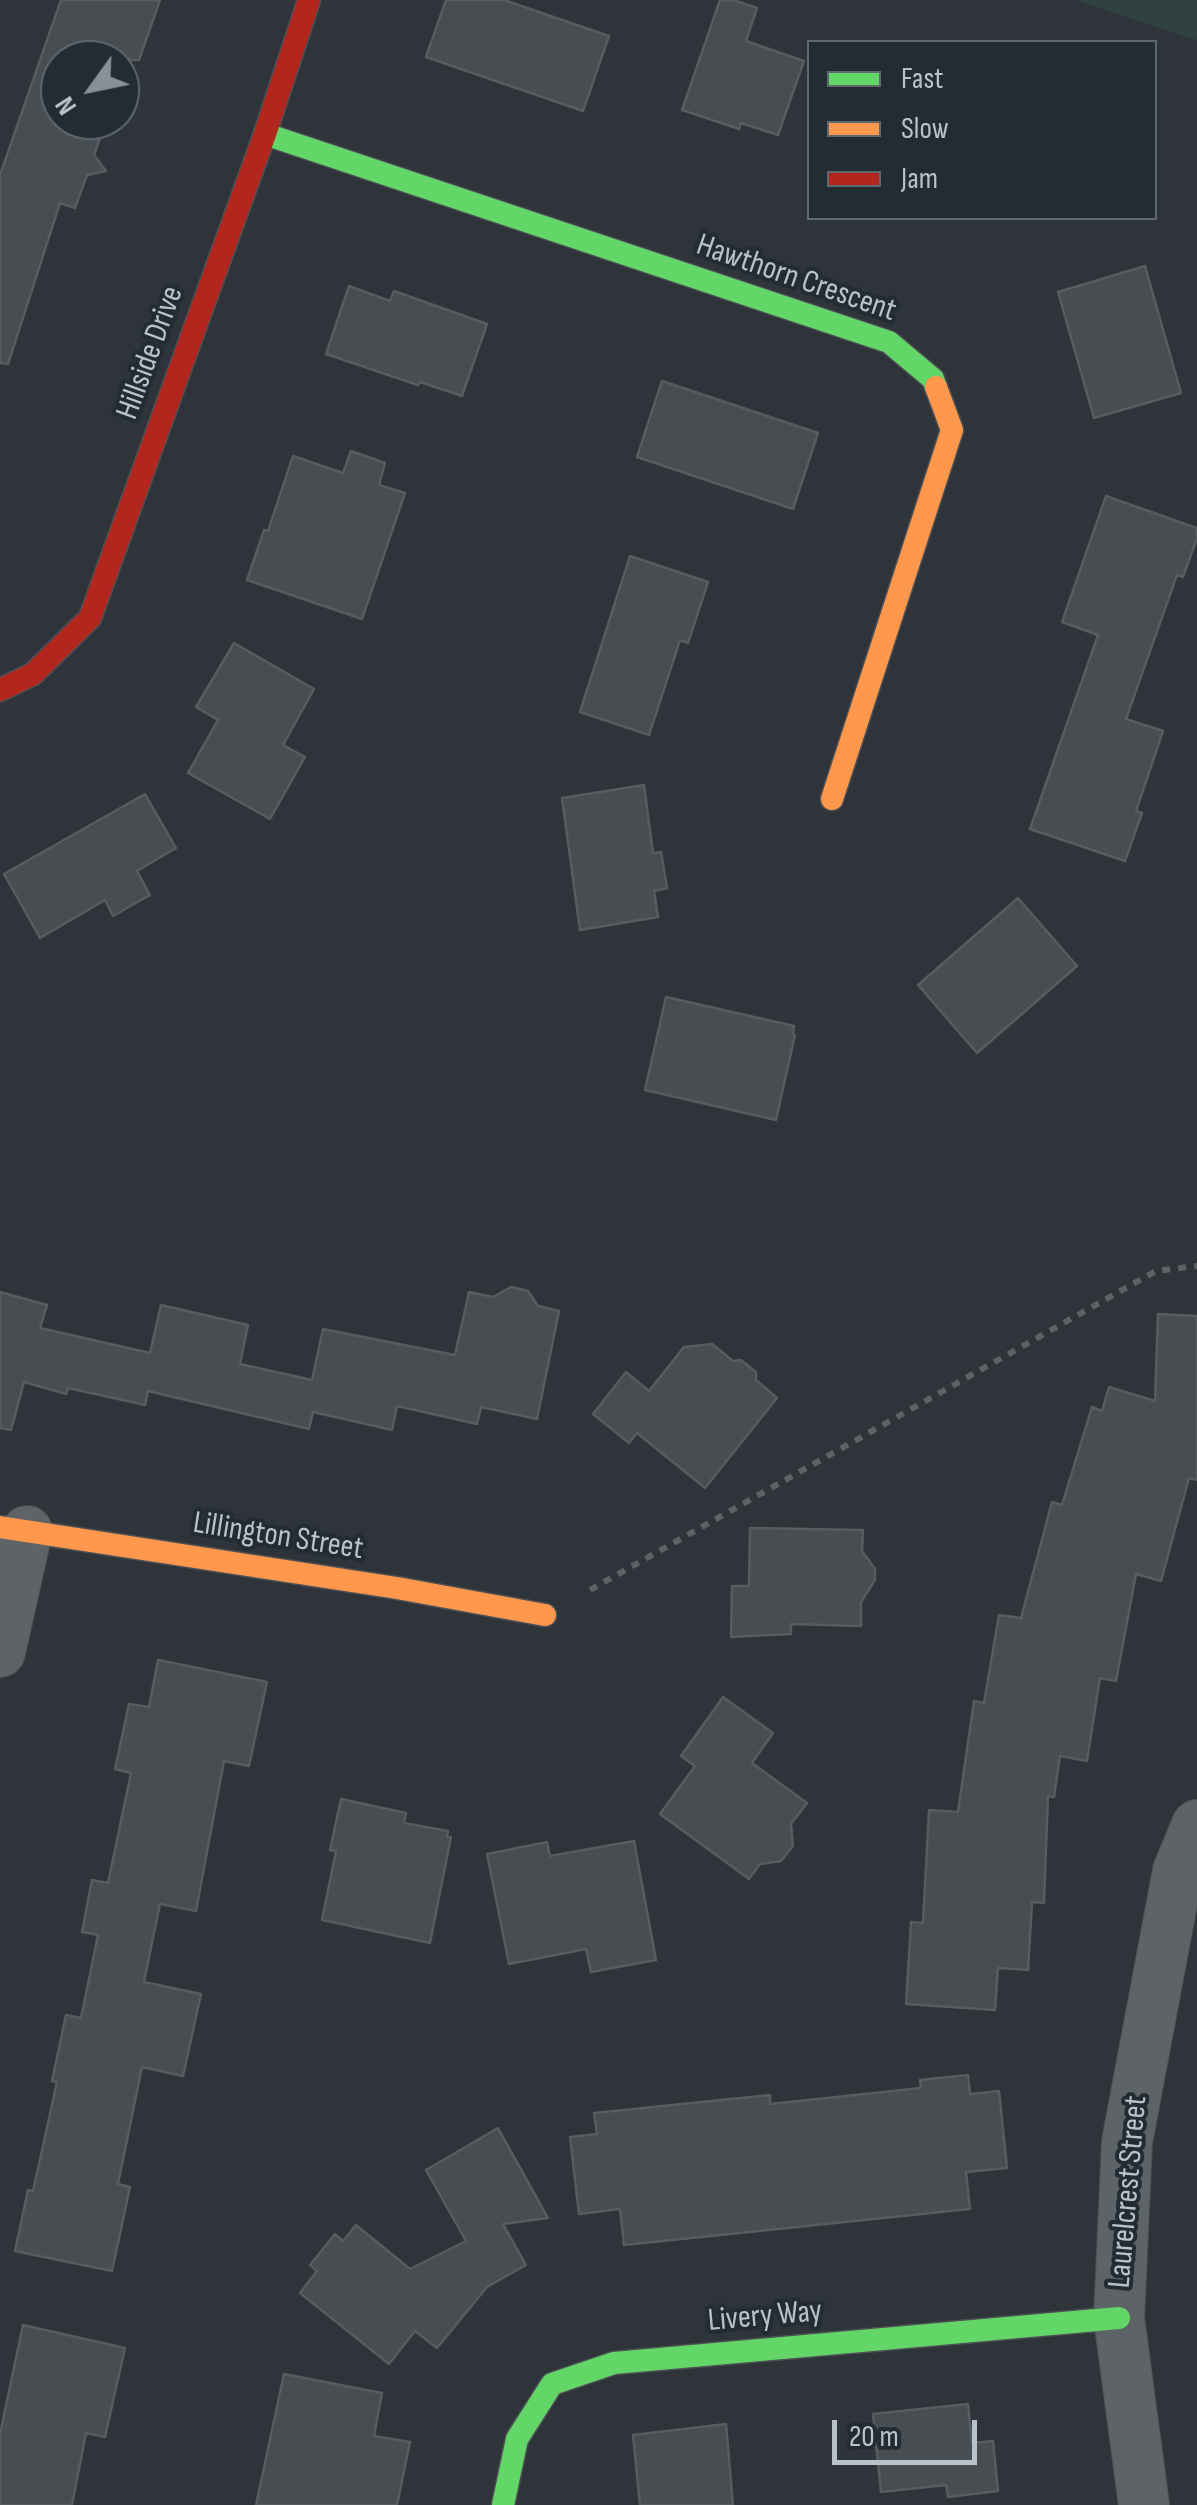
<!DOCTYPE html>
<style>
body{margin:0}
#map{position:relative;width:1197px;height:2505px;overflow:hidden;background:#2e3439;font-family:"Sofia Sans Condensed",sans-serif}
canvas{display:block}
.legend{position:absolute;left:807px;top:40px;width:350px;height:180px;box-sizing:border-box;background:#222c33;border:2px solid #5f686f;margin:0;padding:12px 18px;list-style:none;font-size:30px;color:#bac2c9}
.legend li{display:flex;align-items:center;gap:20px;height:50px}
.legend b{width:50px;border:2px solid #5f686f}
.north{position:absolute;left:40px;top:40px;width:100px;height:100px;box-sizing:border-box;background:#222c33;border:2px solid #5f686f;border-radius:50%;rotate:237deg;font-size:28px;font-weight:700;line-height:40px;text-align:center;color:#bac2c9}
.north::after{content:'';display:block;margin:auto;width:35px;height:45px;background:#899097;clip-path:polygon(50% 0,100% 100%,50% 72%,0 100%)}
.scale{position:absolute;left:832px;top:2420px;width:145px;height:45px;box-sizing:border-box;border:5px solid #bac2c9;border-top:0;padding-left:12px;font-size:30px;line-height:35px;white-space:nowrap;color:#bac2c9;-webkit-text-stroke:8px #222c33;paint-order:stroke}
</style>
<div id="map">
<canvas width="1197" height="2505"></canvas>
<ul class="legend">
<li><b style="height:12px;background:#63d668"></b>Fast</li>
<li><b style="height:12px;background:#ff974d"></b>Slow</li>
<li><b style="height:12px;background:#b3261e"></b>Jam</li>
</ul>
<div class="north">N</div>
<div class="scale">20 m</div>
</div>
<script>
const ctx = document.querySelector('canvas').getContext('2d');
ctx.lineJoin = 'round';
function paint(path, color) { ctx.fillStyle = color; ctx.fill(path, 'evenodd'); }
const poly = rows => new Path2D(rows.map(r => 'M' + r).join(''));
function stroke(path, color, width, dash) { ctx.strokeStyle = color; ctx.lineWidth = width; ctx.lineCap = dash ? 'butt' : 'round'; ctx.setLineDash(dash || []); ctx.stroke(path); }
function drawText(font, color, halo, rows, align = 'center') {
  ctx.font = font + ' "Sofia Sans Condensed",sans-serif'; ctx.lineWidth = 8; ctx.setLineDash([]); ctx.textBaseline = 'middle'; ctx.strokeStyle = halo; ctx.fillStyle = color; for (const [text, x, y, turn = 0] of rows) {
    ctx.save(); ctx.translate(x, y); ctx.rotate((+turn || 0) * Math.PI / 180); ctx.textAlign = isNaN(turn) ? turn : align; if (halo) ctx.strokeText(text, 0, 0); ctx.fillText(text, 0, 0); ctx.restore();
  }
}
const green = poly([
 [1077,0,1197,0,1197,40]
]);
const building = poly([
 [61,0,160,0,139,60,127,60,120,80,120,60,60,60,60,120,106,120,94,155,106,171,87,175,75,208,60,203,8,364,0,363,0,175,61,0],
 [446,0,504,0,609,36,583,111,426,57,446,0],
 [720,0,733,0,757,8,746,41,804,61,778,135,741,123,739,129,682,110,720,0],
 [1145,266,1181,393,1094,418,1058,292,1145,266],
 [349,286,390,301,394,291,487,324,462,396,420,382,418,385,326,354,349,286],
 [662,381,818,433,793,509,637,457,662,381],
 [351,451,385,463,379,485,405,493,362,619,247,580,264,530,268,531,293,456,343,473,351,451],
 [1106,496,1197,528,1197,538,1183,577,1177,575,1126,719,1163,731,1136,811,1142,813,1125,861,1030,829,1098,635,1062,622,1106,496],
 [630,556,708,582,688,643,680,640,649,735,580,712,630,556],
 [234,643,314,689,283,745,305,757,270,819,188,773,218,720,196,707,234,643],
 [644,785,653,853,661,852,667,888,654,891,658,917,580,930,562,798,644,785],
 [145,794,176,848,137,871,150,895,113,916,105,900,40,938,4,874,145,794],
 [1018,898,1077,966,977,1053,918,985,1018,898],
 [666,997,794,1026,793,1034,795,1035,776,1120,645,1090,666,997],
 [511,1287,528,1291,538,1306,559,1311,537,1419,481,1407,477,1424,397,1406,392,1430,313,1412,309,1429,148,1391,145,1405,68,1388,66,1394,24,1382,11,1430,0,1428,0,1292,47,1305,40,1328,150,1353,161,1305,248,1325,240,1364,312,1380,323,1329,455,1355,469,1292,493,1297,511,1287],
 [1158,1314,1197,1316,1197,1480,1189,1478,1161,1581,1136,1574,1116,1681,1100,1678,1087,1761,1060,1756,1054,1797,1048,1796,1044,1903,1032,1902,1028,1970,998,1968,995,2010,906,2004,911,1922,923,1923,929,1810,958,1812,974,1701,984,1703,999,1615,1021,1618,1052,1502,1062,1505,1092,1407,1102,1411,1109,1387,1155,1401,1158,1314],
 [712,1344,733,1361,741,1360,756,1372,756,1380,777,1398,705,1488,637,1433,629,1443,593,1414,626,1372,649,1391,684,1347,712,1344],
 [750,1528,863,1530,862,1551,875,1569,875,1580,861,1602,861,1626,791,1624,791,1634,731,1637,732,1586,749,1586,750,1528],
 [158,1660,267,1682,249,1766,224,1761,196,1911,160,1904,144,1982,201,1994,183,2076,142,2067,118,2184,130,2187,112,2271,15,2251,28,2190,33,2191,57,2082,52,2081,66,2015,81,2018,98,1935,82,1932,92,1880,108,1883,131,1773,115,1769,129,1704,149,1707,158,1660],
 [723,1697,773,1733,752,1763,807,1803,791,1824,793,1846,781,1861,760,1864,749,1879,660,1814,695,1766,681,1756,723,1697],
 [341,1799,406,1813,404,1823,448,1831,447,1837,451,1837,430,1943,322,1920,336,1851,330,1850,341,1799],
 [634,1841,656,1960,591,1972,586,1949,509,1964,487,1854,547,1842,550,1856,634,1841],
 [968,2075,970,2094,999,2091,1007,2168,966,2172,970,2209,624,2245,620,2209,579,2214,570,2137,597,2134,594,2113,770,2095,770,2104,921,2088,920,2080,968,2075],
 [498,2128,548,2218,503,2224,526,2265,487,2287,437,2348,415,2331,389,2364,300,2293,317,2271,310,2265,335,2234,343,2241,356,2225,410,2269,466,2241,426,2170,498,2128],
 [23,2325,125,2348,105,2437,86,2433,72,2505,0,2505,0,2434,23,2325],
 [284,2374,382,2393,374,2436,410,2442,397,2505,256,2505,284,2374],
 [968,2404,972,2443,993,2441,998,2491,948,2497,946,2485,881,2492,873,2414,968,2404],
 [726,2424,733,2505,640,2505,633,2435,726,2424]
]);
const path = poly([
 [590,1590,1156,1271,1197,1266]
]);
const street = poly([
 [0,1652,27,1531],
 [1144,2505,1119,2318,1127,2142,1178,1871,1197,1825]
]);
const fast = poly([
 [265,134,889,342,933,379,936,387],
 [503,2505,517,2439,552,2384,614,2363,1119,2318]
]);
const slow = poly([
 [832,799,952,430,936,387],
 [0,1527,397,1588,545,1615]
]);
const jam = poly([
 [0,690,33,674,90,618,265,134,309,0]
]);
const streetNames = [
 ["Hawthorn Crescent",796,279,19],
 ["Hillside Drive",151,353,-70],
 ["Lillington Street",278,1537,9],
 ["Laurelcrest Street",1129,2192,-85],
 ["Livery Way",765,2317,-5]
];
paint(green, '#2f4240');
paint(building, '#474d51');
stroke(building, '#575c61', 2.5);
stroke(street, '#4c5054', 52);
stroke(fast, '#4c5054', 25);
stroke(slow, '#4c5054', 25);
stroke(jam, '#4c5054', 25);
stroke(path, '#5c6265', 6, [8, 8]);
stroke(street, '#5e6367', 50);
stroke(fast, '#63d668', 22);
stroke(slow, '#ff974d', 22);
stroke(jam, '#b3261e', 22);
drawText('32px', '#bac2c9', '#222c33', streetNames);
</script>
